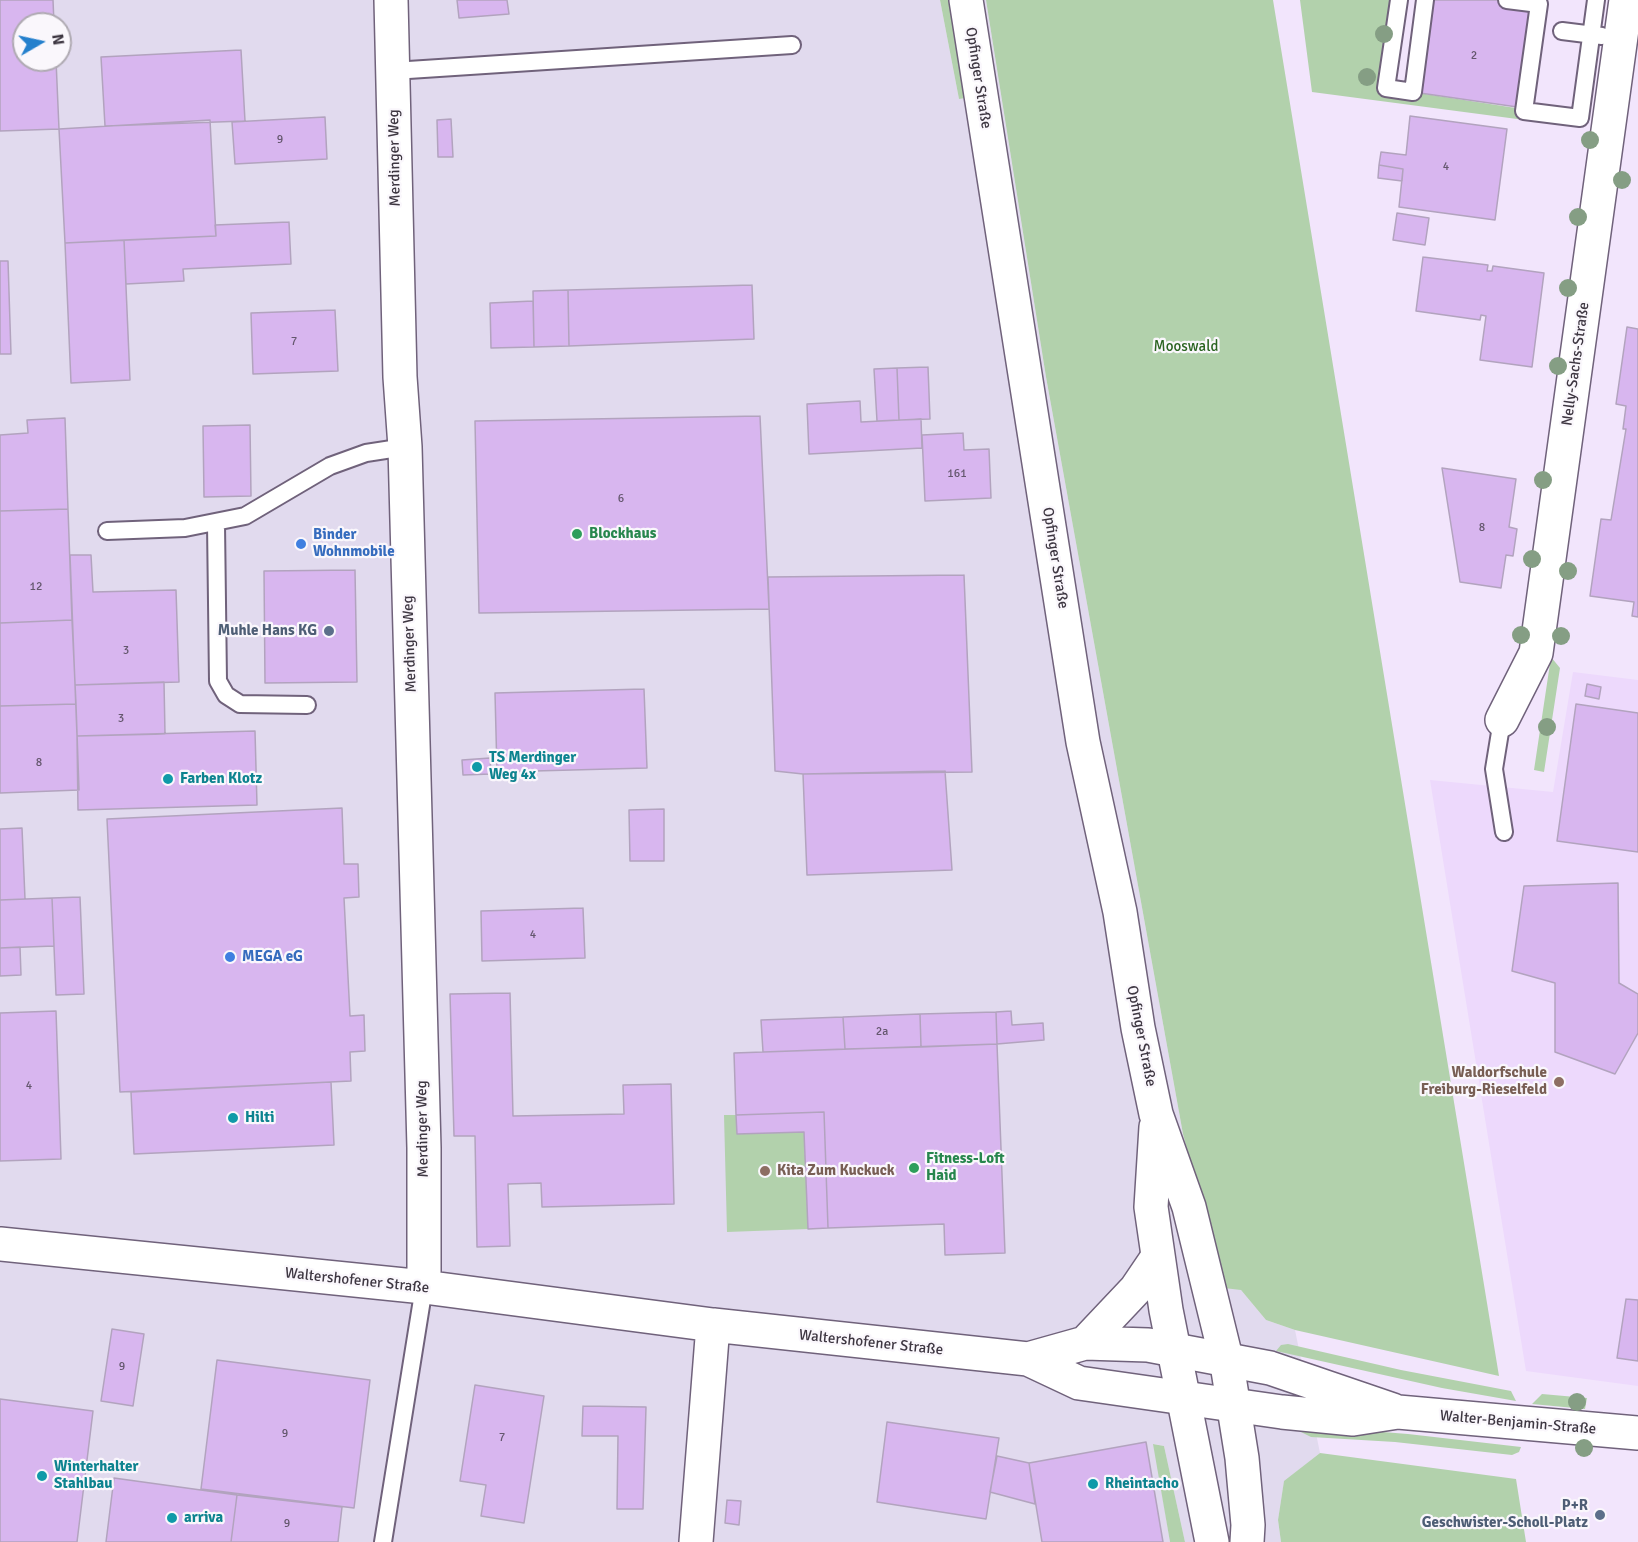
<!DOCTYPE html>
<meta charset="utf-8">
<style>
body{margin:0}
#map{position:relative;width:1638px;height:1542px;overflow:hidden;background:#f2e5fc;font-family:Signika,sans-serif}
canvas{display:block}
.north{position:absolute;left:12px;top:12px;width:60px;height:60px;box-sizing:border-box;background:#faf7fc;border:2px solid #afaab2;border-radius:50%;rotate:81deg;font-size:16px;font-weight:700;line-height:24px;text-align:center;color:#3e3742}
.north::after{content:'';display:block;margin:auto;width:21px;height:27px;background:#2580cd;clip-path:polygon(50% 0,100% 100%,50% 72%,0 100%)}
</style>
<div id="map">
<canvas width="1638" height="1542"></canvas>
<div class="north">N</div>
</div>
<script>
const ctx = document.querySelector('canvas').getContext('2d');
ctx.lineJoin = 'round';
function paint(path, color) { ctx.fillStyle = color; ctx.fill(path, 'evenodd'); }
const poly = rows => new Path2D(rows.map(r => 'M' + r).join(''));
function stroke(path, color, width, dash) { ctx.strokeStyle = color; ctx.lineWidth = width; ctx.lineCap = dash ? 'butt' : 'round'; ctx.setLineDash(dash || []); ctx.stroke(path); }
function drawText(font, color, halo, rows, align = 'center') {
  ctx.font = font + ' Signika,sans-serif'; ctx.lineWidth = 4.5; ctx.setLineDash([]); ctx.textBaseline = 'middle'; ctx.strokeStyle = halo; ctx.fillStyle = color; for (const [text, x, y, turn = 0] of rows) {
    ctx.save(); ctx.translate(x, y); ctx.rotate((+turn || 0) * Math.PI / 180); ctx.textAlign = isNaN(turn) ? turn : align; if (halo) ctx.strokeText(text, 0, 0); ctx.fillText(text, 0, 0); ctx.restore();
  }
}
const commercial = poly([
 [0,0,940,0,959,99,966,98,949,0,986,0,1046,377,1183,1134,1241,1290,1266,1320,1295,1330,1320,1453,1284,1482,1278,1520,1281,1542,1185,1542,1164,1446,1154,1444,1170,1542,0,1542],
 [24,24,60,24,60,60,24,60]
]);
const built = poly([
 [1573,672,1638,680,1638,1386,1526,1371,1430,780,1553,792]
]);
const green = poly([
 [940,0,949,0,966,98,959,99],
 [986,0,1273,0,1499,1376,1295,1330,1266,1320,1241,1290,1224,1288,1183,1134,1046,377],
 [1300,0,1399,0,1387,88,1580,118,1578,127,1312,92],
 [1551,657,1560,668,1544,772,1534,770],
 [724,1115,736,1115,737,1134,804,1132,808,1229,727,1232],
 [1288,1344,1401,1370,1511,1391,1516,1401,1442,1388,1276,1351,1281,1345],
 [1542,1394,1587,1398,1585,1409,1532,1404],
 [1307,1426,1408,1434,1521,1447,1519,1452,1512,1455,1395,1442,1311,1437,1297,1430],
 [1153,1444,1164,1446,1185,1542,1170,1542],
 [1320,1453,1516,1479,1526,1542,1281,1542,1278,1520,1284,1481]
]);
const building = poly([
 [0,0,53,0,54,24,24,24,24,60,56,60,59,129,0,131,0,0],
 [457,0,507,0,509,14,459,18,457,0],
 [1425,0,1507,0,1539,4,1524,108,1413,92,1425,0],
 [241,50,245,121,105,126,101,57,241,50],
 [1410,116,1507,129,1495,220,1399,207,1403,169,1379,165,1381,152,1406,155,1410,116],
 [325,117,327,159,235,164,232,122,325,117],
 [451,119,453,157,438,157,437,120,451,119],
 [210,120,216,236,65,243,59,129,210,120],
 [1379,165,1403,169,1402,181,1378,178,1379,165],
 [1397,213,1429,218,1425,245,1393,240,1397,213],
 [289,222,291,264,183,269,184,281,126,284,124,240,216,236,215,225,289,222],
 [124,240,130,380,71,383,65,243,124,240],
 [1423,257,1488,265,1487,271,1492,271,1493,266,1544,273,1532,367,1480,360,1486,316,1481,315,1480,320,1416,311,1423,257],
 [0,261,8,261,11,354,0,354,0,261],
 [752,285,754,339,569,346,568,290,752,285],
 [568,290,569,346,534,347,533,291,568,290],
 [533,301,534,347,491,348,490,303,533,301],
 [335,310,338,371,253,374,251,313,335,310],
 [1627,327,1638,329,1638,617,1632,616,1634,602,1590,596,1601,519,1611,520,1626,429,1623,429,1626,406,1616,404,1627,327],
 [928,367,930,419,899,420,897,368,928,367],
 [897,368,899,420,877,421,874,369,897,368],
 [860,401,861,422,921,419,922,448,809,454,807,404,860,401],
 [760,416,769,609,479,613,475,421,760,416],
 [65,418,68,509,0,511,0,435,28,433,27,420,65,418],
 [250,425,251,496,204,497,203,426,250,425],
 [963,433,964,450,989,449,991,498,925,501,922,435,963,433],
 [1442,468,1516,479,1509,527,1517,529,1513,556,1506,555,1501,588,1460,582,1442,468],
 [68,509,72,620,0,623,0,511,68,509],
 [70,555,91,555,93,592,176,590,179,682,75,685,70,555],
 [355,570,357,682,265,683,264,571,355,570],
 [964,575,972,772,803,774,775,771,768,577,964,575],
 [72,620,76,704,0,706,0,623,72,620],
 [164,682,165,734,77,736,75,685,164,682],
 [1587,684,1601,687,1599,699,1585,696,1587,684],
 [644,689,647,768,497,772,495,693,644,689],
 [76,704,79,790,0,793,0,706,76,704],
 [1576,704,1638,713,1638,852,1557,841,1576,704],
 [255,731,257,805,78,810,77,736,255,731],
 [490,758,491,774,463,775,462,760,490,758],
 [945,771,952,870,807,875,803,774,945,771],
 [342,808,344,864,358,864,359,897,344,898,350,1016,364,1015,365,1051,350,1052,351,1081,120,1092,107,819,342,808],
 [664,809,664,861,630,861,629,810,664,809],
 [22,828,25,899,0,900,0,829,22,828],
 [1618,883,1619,983,1638,994,1638,1033,1615,1074,1555,1052,1555,983,1512,971,1524,886,1618,883],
 [80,897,84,994,56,995,52,898,80,897],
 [52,898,54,946,0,948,0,900,52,898],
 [583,908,585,958,482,961,481,911,583,908],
 [20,947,21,975,0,976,0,948,20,947],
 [510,993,513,1116,624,1114,623,1085,671,1084,674,1204,542,1207,541,1183,508,1184,510,1246,477,1247,475,1136,454,1136,450,994,510,993],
 [56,1011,61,1159,0,1161,0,1013,56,1011],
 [1011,1011,1012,1025,1043,1023,1044,1040,997,1044,996,1012,1011,1011],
 [996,1012,997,1044,921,1047,920,1014,996,1012],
 [920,1014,921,1047,845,1049,843,1017,920,1014],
 [843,1017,845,1049,763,1052,761,1020,843,1017],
 [997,1044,1005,1253,945,1255,944,1224,828,1228,824,1112,736,1115,734,1053,997,1044],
 [331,1082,334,1145,134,1154,131,1092,331,1082],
 [824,1112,828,1228,808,1229,804,1132,737,1134,736,1115,824,1112],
 [1626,1299,1638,1300,1638,1361,1617,1358,1626,1299],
 [112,1329,144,1334,133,1406,101,1401,112,1329],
 [217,1360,370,1380,354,1508,201,1489,217,1360],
 [475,1385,544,1396,524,1523,481,1516,486,1485,460,1481,475,1385],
 [0,1399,93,1411,77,1542,0,1542,0,1399],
 [583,1406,646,1407,643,1509,617,1509,618,1436,582,1436,583,1406],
 [887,1422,999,1438,986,1519,877,1502,887,1422],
 [1146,1442,1163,1542,1042,1542,1029,1463,1146,1442],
 [997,1456,1029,1463,1035,1504,990,1492,997,1456],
 [114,1478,237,1495,231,1542,106,1542,114,1478],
 [237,1495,342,1507,338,1542,231,1542,237,1495],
 [727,1500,741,1501,739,1525,725,1523,727,1500]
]);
const service = poly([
 [1399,0,1386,88,1413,92,1425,0],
 [1507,0,1539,4,1524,111,1580,118,1596,0],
 [1562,31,1602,36],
 [393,71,792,45],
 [216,524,218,681,226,695,240,704,307,705],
 [107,531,185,528,245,516,330,466,366,453,405,447],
 [1502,720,1494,769,1504,832],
 [383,1542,424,1287]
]);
const minor = poly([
 [391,0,400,377,405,447,424,1148,424,1287],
 [1502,720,1536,653,1626,0],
 [0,1244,424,1287,713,1325,1028,1359,1079,1383,1282,1412,1353,1419,1398,1412,1638,1433],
 [1085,1343,1136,1289,1157,1258],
 [1028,1359,1085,1343,1148,1345,1270,1368,1393,1410],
 [696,1542,713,1325]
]);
const secondary = poly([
 [966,0,1083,742,1120,912,1138,1028,1156,1114,1189,1207,1226,1358,1242,1458,1248,1525,1247,1542],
 [1156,1127,1151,1207,1166,1310,1212,1542]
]);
const trees = [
 [1384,34],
 [1367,77],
 [1590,140],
 [1622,180],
 [1578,217],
 [1568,288],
 [1558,366],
 [1543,480],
 [1532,559],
 [1568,571],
 [1521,635],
 [1561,636],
 [1547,727],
 [1577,1402],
 [1584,1448]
];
const markers = [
 [577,534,6,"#2e9e5b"],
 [301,544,6,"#3f7fe0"],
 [329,631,6,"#5c6f8a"],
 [477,767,6,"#0f9aa8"],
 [168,779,6,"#0f9aa8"],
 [230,957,6,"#3f7fe0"],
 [1559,1082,6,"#8d6e63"],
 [233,1118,6,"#0f9aa8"],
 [914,1168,6,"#2e9e5b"],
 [765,1171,6,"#8d6e63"],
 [42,1476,6,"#0f9aa8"],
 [1093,1484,6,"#0f9aa8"],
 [1600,1515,6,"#5c6f8a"],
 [172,1518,6,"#0f9aa8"]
];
const numberNames = [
 ["2",1474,56],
 ["9",280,140],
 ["4",1446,167],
 ["7",294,342],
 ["161",957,474],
 ["6",621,499],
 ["8",1482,528],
 ["12",36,587],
 ["3",126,651],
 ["3",121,719],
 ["8",39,763],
 ["4",533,935],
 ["2a",882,1032],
 ["4",29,1086],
 ["9",122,1367],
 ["9",285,1434],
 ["7",502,1438],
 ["9",287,1524]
];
const streetNames = [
 ["Opfinger Straße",978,78,81],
 ["Merdinger Weg",395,158,-91],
 ["Nelly-Sachs-Straße",1576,364,-82],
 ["Opfinger Straße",1055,558,81],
 ["Merdinger Weg",410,644,-92],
 ["Opfinger Straße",1141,1036,79],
 ["Merdinger Weg",423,1129,-91],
 ["Waltershofener Straße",357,1281,6],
 ["Waltershofener Straße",871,1343,6],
 ["Walter-Benjamin-Straße",1518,1423,5]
];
const parkNames = [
 ["Mooswald",1186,347]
];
const leisureNames = [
 ["Blockhaus",589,534],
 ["Fitness-Loft",926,1159],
 ["Haid",926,1176]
];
const shopNames = [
 ["Binder",313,535],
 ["Wohnmobile",313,552],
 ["MEGA eG",242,957]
];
const serviceNames = [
 ["Muhle Hans KG",317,631],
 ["P+R",1588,1506],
 ["Geschwister-Scholl-Platz",1588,1523]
];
const cultureNames = [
 ["TS Merdinger",489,758],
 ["Weg 4x",489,775],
 ["Farben Klotz",180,779],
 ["Hilti",245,1118],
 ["Winterhalter",54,1467],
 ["Stahlbau",54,1484],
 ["Rheintacho",1105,1484],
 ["arriva",184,1518]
];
const educationNames = [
 ["Waldorfschule",1547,1073],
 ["Freiburg-Rieselfeld",1547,1090],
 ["Kita Zum Kuckuck",777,1171,"left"]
];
paint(commercial, '#e1daee');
paint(built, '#edd9fc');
paint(green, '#b2d1ac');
paint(building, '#d8b6ef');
stroke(building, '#b2a3be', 1.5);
stroke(service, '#70627b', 20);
stroke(minor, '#70627b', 36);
stroke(secondary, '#70627b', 36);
stroke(service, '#fff', 16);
stroke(minor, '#fff', 33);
stroke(secondary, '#fff', 33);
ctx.fillStyle = '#859e84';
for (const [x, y] of trees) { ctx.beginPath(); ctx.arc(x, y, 9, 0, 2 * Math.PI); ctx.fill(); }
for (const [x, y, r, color] of markers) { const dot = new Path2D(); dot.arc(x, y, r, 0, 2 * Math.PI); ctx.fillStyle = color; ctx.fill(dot); stroke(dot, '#faf7fc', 2); }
drawText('12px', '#64576d', null, numberNames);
drawText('15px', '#3e3742', '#faf7fc', streetNames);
drawText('15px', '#2b6421', '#faf7fc', parkNames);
drawText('bold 15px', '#27864d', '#faf7fc', leisureNames, 'left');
drawText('bold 15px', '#366cbe', '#faf7fc', shopNames, 'left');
drawText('bold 15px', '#4e5e75', '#faf7fc', serviceNames, 'right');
drawText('bold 15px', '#0d838f', '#faf7fc', cultureNames, 'left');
drawText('bold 15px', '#785e54', '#faf7fc', educationNames, 'right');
</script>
